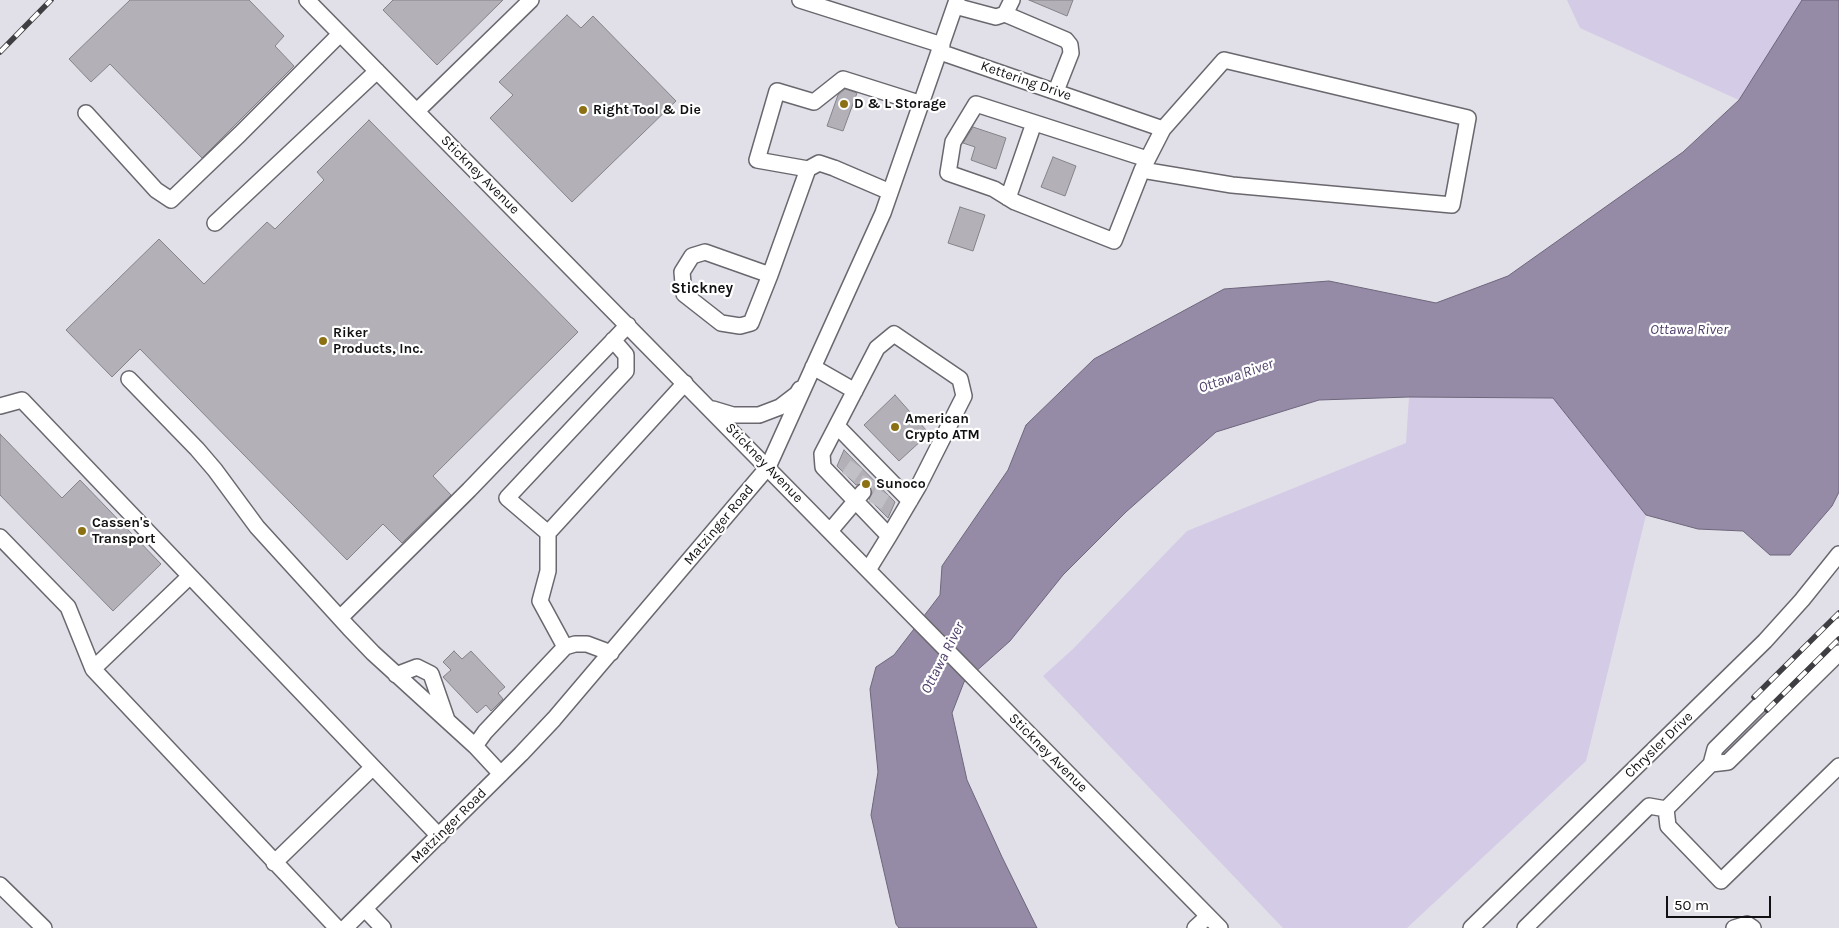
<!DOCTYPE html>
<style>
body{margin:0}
#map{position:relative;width:1839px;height:928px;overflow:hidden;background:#e1dfe7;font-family:Karla,sans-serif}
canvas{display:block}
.scale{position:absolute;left:1666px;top:896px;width:105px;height:22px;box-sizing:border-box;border:2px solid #111013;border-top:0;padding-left:6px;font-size:15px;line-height:18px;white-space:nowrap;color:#111013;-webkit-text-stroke:4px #fff;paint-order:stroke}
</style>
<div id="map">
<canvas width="1839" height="928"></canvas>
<div class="scale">50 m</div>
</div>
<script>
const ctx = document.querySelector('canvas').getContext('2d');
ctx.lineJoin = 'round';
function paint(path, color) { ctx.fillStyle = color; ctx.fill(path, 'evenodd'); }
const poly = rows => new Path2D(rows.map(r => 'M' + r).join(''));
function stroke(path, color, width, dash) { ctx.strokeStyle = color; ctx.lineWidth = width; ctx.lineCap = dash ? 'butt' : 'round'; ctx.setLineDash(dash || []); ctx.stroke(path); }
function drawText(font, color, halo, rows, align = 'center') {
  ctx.font = font + ' Karla,sans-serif'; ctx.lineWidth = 4.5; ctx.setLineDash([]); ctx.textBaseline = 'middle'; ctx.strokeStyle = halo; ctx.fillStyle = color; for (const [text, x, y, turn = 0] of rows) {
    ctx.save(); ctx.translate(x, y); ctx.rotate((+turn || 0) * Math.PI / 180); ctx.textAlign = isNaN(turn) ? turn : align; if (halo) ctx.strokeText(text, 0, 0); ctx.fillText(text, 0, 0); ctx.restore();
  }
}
const green = poly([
 [1567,0,1802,0,1739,100,1580,28],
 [1409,397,1553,398,1646,515,1586,761,1407,928,1283,928,1043,676,1073,649,1187,531,1406,443]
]);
const water = poly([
 [1802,0,1839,0,1839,492,1832,506,1790,555,1770,555,1743,531,1698,529,1646,515,1553,398,1409,397,1319,400,1216,432,1126,512,1063,575,1010,641,964,682,952,713,967,780,1002,857,1037,928,899,928,896,924,871,815,878,772,870,689,876,667,894,655,940,595,942,566,1008,470,1026,425,1094,359,1224,289,1329,281,1436,303,1508,276,1683,152,1739,100,1802,0]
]);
const building = poly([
 [130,0,249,0,284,36,275,46,294,66,202,158,110,64,91,82,69,59,130,0],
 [393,0,503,0,437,65,383,10,393,0],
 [1029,0,1073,0,1067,16,1029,0],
 [567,15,581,28,593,16,676,101,572,202,490,118,513,95,499,82,567,15],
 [845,89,857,93,843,131,827,126,838,95,845,89],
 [369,120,578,332,433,476,451,495,413,532,402,543,383,524,347,560,140,349,112,377,66,330,159,239,204,284,267,222,275,229,324,180,317,172,369,120],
 [973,127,1006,138,996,169,971,160,975,147,963,143,973,127],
 [1053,157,1076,166,1065,196,1041,187,1053,157],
 [960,207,985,215,973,251,948,243,960,207],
 [895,395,926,430,919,436,923,439,899,461,864,425,895,395],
 [0,434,62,498,80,480,161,564,113,611,0,495,0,434],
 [844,450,895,502,888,518,869,499,872,493,869,485,864,483,856,485,837,466,844,450],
 [454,651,462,659,471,651,505,687,498,693,503,699,491,711,486,705,477,713,443,677,451,670,443,662,454,651]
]);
const minorTunnel = poly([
 [848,477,857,464],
 [863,492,870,477],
 [875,505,883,491]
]);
const minor = poly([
 [307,0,1220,928],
 [800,0,942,45],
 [955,6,996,17,1005,14,1012,0],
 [1005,14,1066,40,1070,45,1071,53,1056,91],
 [940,52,1163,129,1224,60,1468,118,1452,205,1232,185,1142,170],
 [417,111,531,0],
 [86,113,156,190,171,200,240,134,340,34],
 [1147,159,976,104,953,142,948,173,994,189,1015,202,1114,241,1142,170,1163,129],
 [890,192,834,168,819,163,808,169,757,160,777,91,814,102,843,79,922,104],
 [1008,198,1034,123],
 [215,223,377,71],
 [770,275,705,252,692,256,682,272,684,294,721,323,740,326,751,323,770,275,808,169],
 [813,367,855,391],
 [129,379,197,449,215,470,257,527,349,628,373,653,475,746,501,774],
 [0,406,22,400,190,576],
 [713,409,733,415,759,415,780,407,797,394,800,389],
 [837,426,910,501],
 [830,531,863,492],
 [548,533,507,498,626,371,626,355,613,340],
 [0,537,68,607,93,669],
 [868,570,889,536,918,487,964,396,960,379,894,334,877,348,822,454,823,467,889,536],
 [340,618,469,490,628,325],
 [565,647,540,601,548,571,548,533,685,383],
 [396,675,417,667,431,674,447,720],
 [475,746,485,732,565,647,575,644,587,644,611,653],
 [1711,764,1715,749,1839,626],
 [1666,809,1668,826,1721,881,1839,766],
 [1666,809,1711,764,1728,762,1839,653],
 [274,863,373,767],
 [0,885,44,928],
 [365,909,383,928],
 [337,928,93,669,190,576,439,836],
 [345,928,521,754,554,719,768,467,883,213,957,0],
 [1195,928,1208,916],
 [1471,928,1765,641,1802,600,1839,554],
 [1525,928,1649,806,1666,809],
 [1734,928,1747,924,1753,928]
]);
const rail = poly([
 [0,52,51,0],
 [1754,697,1839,613],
 [1767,710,1839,639]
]);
const markers = [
 [844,104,5,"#8c7114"],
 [583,110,5,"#8c7114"],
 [323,341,5,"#8c7114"],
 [895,427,5,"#8c7114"],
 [866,484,5,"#8c7114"],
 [82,531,5,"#8c7114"]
];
const streetNames = [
 ["Kettering Drive",1026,81,19],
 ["Stickney Avenue",480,175,45],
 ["Stickney Avenue",764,463,46],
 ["Matzinger Road",719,525,-50],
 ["Chrysler Drive",1659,745,-44],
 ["Stickney Avenue",1048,753,45],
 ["Matzinger Road",449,826,-45]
];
const poiNames = [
 ["D & L Storage",854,104],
 ["Right Tool & Die",593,110],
 ["Riker",333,333],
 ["Products, Inc.",333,349],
 ["American",905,419],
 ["Crypto ATM",905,435],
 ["Sunoco",876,484],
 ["Cassen's",92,523],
 ["Transport",92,539]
];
const neighbourhoodNames = [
 ["Stickney",702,289]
];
const waterNames = [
 ["Ottawa River",1689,330],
 ["Ottawa River",1236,376,-19],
 ["Ottawa River",943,658,-63]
];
paint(green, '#d4cbe6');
paint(water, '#958ba7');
stroke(water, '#6d667b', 1);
paint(building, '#b3b0b7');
stroke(building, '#85838a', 1);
stroke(minorTunnel, '#c2c0c7', 15, [15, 8]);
stroke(minor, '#6a676e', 18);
stroke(minor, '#fff', 15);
stroke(rail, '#3f3e42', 5.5);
stroke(rail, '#fff', 4, [11]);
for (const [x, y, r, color] of markers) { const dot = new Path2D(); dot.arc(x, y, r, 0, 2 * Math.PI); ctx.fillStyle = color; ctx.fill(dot); stroke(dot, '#fff', 2); }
drawText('14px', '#111013', '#fff', streetNames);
drawText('bold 14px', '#111013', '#fff', poiNames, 'left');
drawText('bold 15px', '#111013', '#fff', neighbourhoodNames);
drawText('italic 15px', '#4f3f6a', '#fff', waterNames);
</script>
